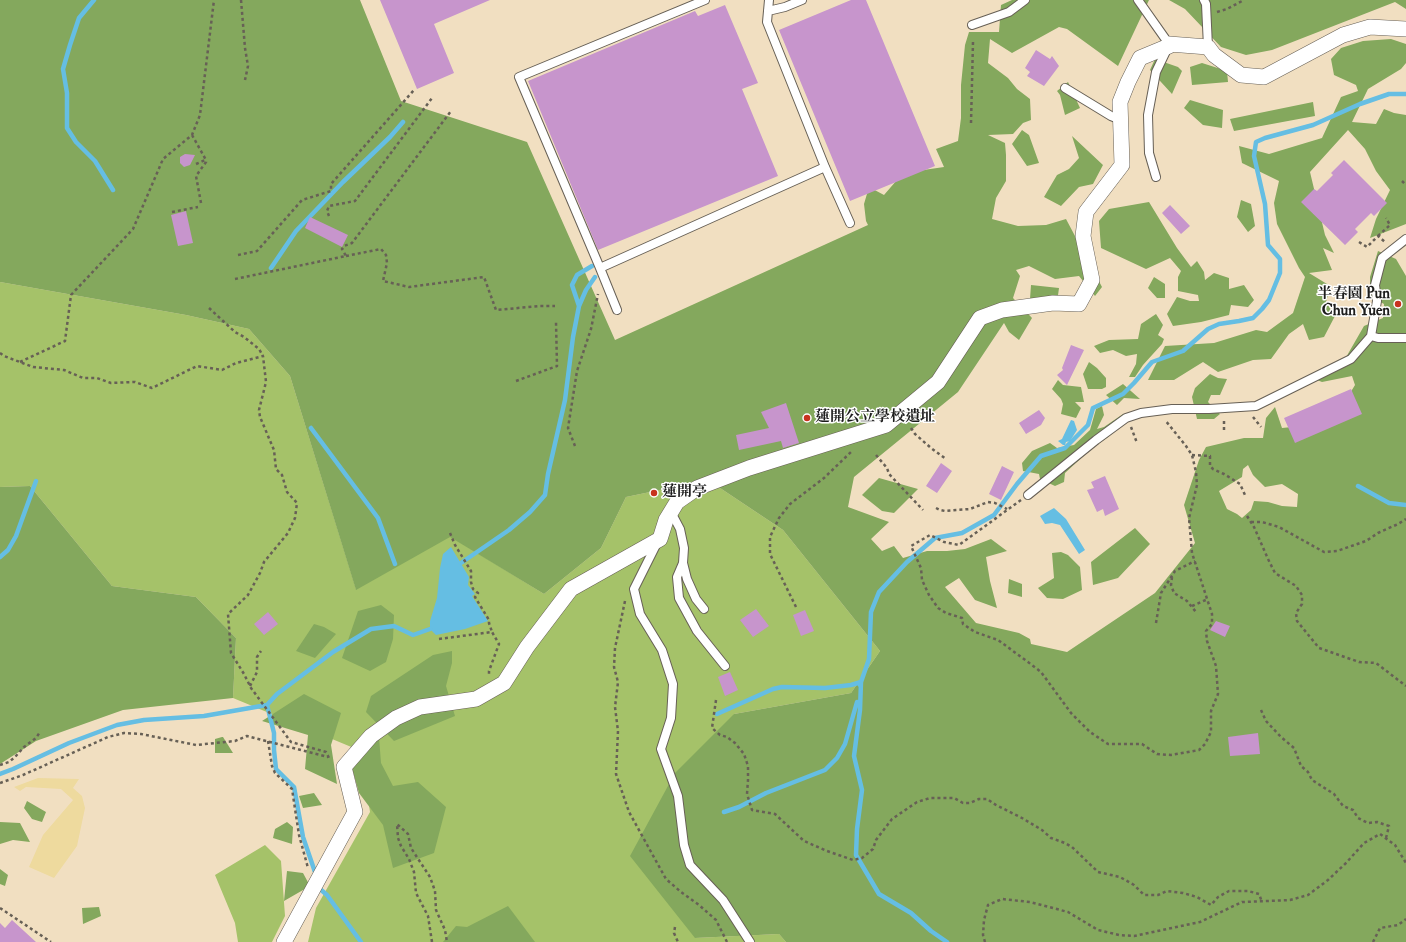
<!DOCTYPE html>
<meta charset="utf-8">
<style>
body{margin:0}
canvas{display:block;background:#f1dfc1}
</style>
<canvas width="1406" height="942"></canvas>
<script>
const ctx = document.querySelector('canvas').getContext('2d');
ctx.lineJoin = 'round';
function paint(path, color) { ctx.fillStyle = color; ctx.fill(path, 'evenodd'); }
const poly = rows => new Path2D(rows.map(r => 'M' + r).join(''));
function stroke(path, color, width, dash) { ctx.strokeStyle = color; ctx.lineWidth = width; ctx.lineCap = dash ? 'butt' : 'round'; ctx.setLineDash(dash || []); ctx.stroke(path); }
function drawText(font, color, halo, rows, align = 'center') {
  ctx.font = font + ' "IM FELL Double Pica","Noto Serif TC",serif'; ctx.lineWidth = 3; ctx.setLineDash([]); ctx.textBaseline = 'middle'; ctx.strokeStyle = halo; ctx.fillStyle = color; for (const [text, x, y, turn = 0] of rows) {
    ctx.save(); ctx.translate(x, y); ctx.rotate((+turn || 0) * Math.PI / 180); ctx.textAlign = isNaN(turn) ? turn : align; if (halo) ctx.strokeText(text, 0, 0); ctx.fillText(text, 0, 0); ctx.restore();
  }
}
const green = poly([
 [0,282,186,315,249,329,290,376,356,589,450,536,544,594,601,548,626,497,708,480,783,530,880,651,851,693,734,714,695,938,779,934,786,942,308,942,316,908,370,812,361,751,233,698,236,638,196,597,112,586,30,486,0,487],
 [265,845,281,861,285,916,272,942,238,942,235,923,215,875]
]);
const forest = poly([
 [0,0,360,0,401,101,527,142,615,340,868,225,866,221,864,204,869,187,884,195,903,173,944,167,936,149,958,141,961,118,961,85,965,45,969,32,999,32,1001,5,1012,0,1149,0,1118,66,1067,29,1059,27,1012,53,990,39,988,63,1008,78,1017,89,1030,99,1031,120,1023,123,1013,134,988,135,1005,143,1006,155,1006,181,996,198,992,219,1018,226,1046,225,1066,219,1102,287,1095,296,1079,276,1055,279,1029,266,1016,270,1020,276,1013,298,1032,318,1019,340,1009,332,1004,323,958,392,854,477,848,507,889,522,871,539,882,551,894,546,903,558,927,551,947,551,965,549,991,539,1007,551,986,557,990,581,997,608,975,600,959,578,945,587,976,623,1019,633,1030,639,1031,644,1067,652,1155,593,1195,543,1184,505,1199,460,1206,447,1244,438,1263,438,1266,418,1275,407,1282,428,1302,426,1338,413,1355,385,1352,376,1322,382,1317,380,1345,359,1364,326,1383,318,1384,304,1370,296,1370,277,1378,251,1396,259,1406,276,1406,942,786,942,779,934,695,938,630,856,675,773,734,714,851,693,880,651,783,530,708,480,626,497,601,548,544,594,450,537,356,590,290,376,249,329,186,315,0,282],
 [1248,465,1253,475,1265,487,1282,484,1298,494,1297,507,1282,506,1268,502,1254,501,1251,510,1242,518,1237,514,1227,509,1219,491,1242,477,1243,469],
 [1169,0,1406,0,1406,9,1395,2,1272,50,1246,55,1221,47,1185,9],
 [1391,39,1406,44,1406,63,1401,69,1368,89,1352,122,1376,124,1384,109,1394,113,1406,115,1406,224,1370,238,1376,219,1390,190,1376,171,1365,149,1348,130,1310,172,1325,235,1334,253,1323,248,1332,270,1309,273,1327,284,1330,289,1326,302,1335,316,1324,337,1309,340,1303,324,1289,334,1271,359,1253,360,1218,372,1203,362,1174,380,1148,380,1165,346,1214,343,1256,330,1267,332,1293,313,1305,277,1299,268,1277,224,1274,203,1279,181,1242,163,1239,146,1269,154,1322,138,1341,97,1358,91,1356,85,1334,75,1331,59,1341,48,1363,41],
 [1155,59,1178,67,1182,71,1172,94,1150,70],
 [1202,63,1227,71,1228,82,1192,85,1190,67],
 [1068,82,1080,108,1065,115,1060,95,1057,91],
 [1190,100,1223,110,1222,128,1203,125,1184,108],
 [1313,102,1315,116,1234,131,1230,119],
 [1022,130,1029,135,1039,163,1027,166,1012,144],
 [1072,136,1103,165,1093,184,1079,187,1061,206,1044,197,1057,175,1069,169,1079,158],
 [1241,200,1251,204,1255,226,1248,232,1237,217],
 [1149,202,1177,248,1191,267,1197,261,1204,272,1205,280,1214,273,1229,278,1229,289,1244,285,1254,300,1248,307,1231,305,1229,315,1201,322,1173,326,1167,314,1177,297,1190,301,1199,301,1198,295,1178,291,1178,277,1181,271,1170,258,1146,269,1101,248,1099,221,1109,209],
 [1154,277,1165,284,1165,298,1157,298,1148,288],
 [1031,285,1059,288,1056,310,1041,312,1030,299],
 [1156,314,1163,325,1158,335,1164,339,1162,344,1143,365,1135,377,1129,377,1136,364,1137,354,1126,356,1113,350,1100,353,1094,346,1109,340,1138,339,1141,324],
 [1089,362,1097,368,1106,378,1106,387,1102,389,1088,389,1083,374],
 [1210,374,1218,378,1227,379,1220,395,1211,395,1208,402,1220,414,1214,419,1197,419,1192,397,1195,388],
 [1058,380,1063,385,1081,387,1084,402,1075,402,1081,408,1076,418,1061,414,1063,404,1061,399,1052,389],
 [1123,384,1140,399,1124,398,1117,405,1106,395],
 [1102,406,1104,415,1097,429,1104,427,1123,414,1127,415,1108,437,1091,449,1065,473,1064,482,1055,486,1040,479,1039,474,1023,471,1022,463,1032,451,1050,443,1057,448,1074,445,1090,430,1096,409],
 [879,478,918,489,894,513,882,511,862,495],
 [30,486,112,586,196,597,236,638,233,698,123,710,36,741,0,764,0,487],
 [1135,528,1150,544,1118,578,1093,585,1091,562],
 [1061,552,1068,555,1080,567,1082,590,1063,599,1047,598,1038,588,1054,578,1052,553],
 [1009,579,1022,584,1022,597,1008,593],
 [381,605,394,615,393,639,386,662,370,671,342,658,358,611],
 [314,624,324,627,336,634,315,658,296,651],
 [452,651,452,663,446,686,455,716,394,741,366,712,371,696,433,655],
 [304,694,341,713,331,745,337,784,305,769,308,735,262,721],
 [222,737,223,737,233,753,215,753,215,739],
 [379,737,381,763,393,786,418,782,446,807,434,853,393,868,383,825,359,793,348,754],
 [314,793,322,805,303,808,299,796],
 [27,801,46,812,42,822,32,819,24,808],
 [0,822,20,823,30,842,13,840,0,844],
 [287,822,293,827,292,844,273,838,275,829],
 [0,869,8,875,5,886,0,884],
 [287,871,303,873,310,886,284,901],
 [508,906,535,942,443,942,456,926,467,927],
 [99,907,101,916,83,924,82,908]
]);
const sand = poly([
 [38,778,79,779,73,788,82,796,85,808,77,846,54,878,29,867,43,835,73,800,61,789,26,787,20,791,14,787]
]);
const water = poly([
 [1071,420,1074,421,1077,430,1070,441,1066,442,1065,445,1063,445,1058,441,1062,439],
 [1054,508,1066,519,1085,550,1079,554,1060,525,1052,523,1045,524,1040,516],
 [451,547,469,577,468,585,475,594,472,596,488,621,465,629,436,635,430,629,430,621,437,598,440,568,443,554]
]);
const stream = poly([
 [94,0,79,18,70,45,63,69,67,93,67,128,76,142,95,161,113,190],
 [271,268,296,231,343,182,390,137,403,122],
 [579,306,586,290,595,277],
 [311,428,378,518,395,564],
 [1358,486,1389,503,1406,505],
 [0,557,8,550,16,536,36,481],
 [461,563,509,530,530,512,545,495,548,474,565,400,573,337,579,306,572,285,577,275,592,266],
 [267,705,274,733,274,750,276,769,294,787,303,837,316,875],
 [717,714,773,689,782,687,825,688,851,685,861,682,860,685],
 [0,774,13,769,69,743,117,725,144,720,204,716,267,705,277,694,333,652,371,629,394,626,413,635,430,629],
 [724,812,739,807,766,793,825,770,837,758,845,744,857,702],
 [319,886,320,889,327,895,361,942],
 [947,942,931,931,911,913,879,894,856,855,857,829,862,790,854,756,860,710,861,682,869,659,871,612,879,592,907,562,935,538,962,533,994,515,1017,484,1041,456,1065,448,1088,425,1093,408,1123,394,1134,383,1152,362,1183,351,1208,329,1219,324,1239,321,1253,318,1262,309,1269,300,1280,273,1280,259,1268,245,1265,204,1254,156,1256,142,1265,138,1313,125,1360,104,1389,94,1406,94]
]);
const building = poly([
 [380,0,490,0,434,24,454,73,417,89],
 [851,0,866,0,935,166,850,201,779,30],
 [725,5,758,83,742,89,778,176,598,250,528,81,695,11,698,16],
 [1036,50,1050,59,1052,56,1059,66,1044,86,1027,76,1030,72,1025,68],
 [185,154,195,155,190,165,184,167,180,163,180,157],
 [1344,160,1387,203,1374,216,1371,213,1355,229,1358,232,1345,245,1301,202,1314,189,1317,191,1333,175,1331,173],
 [1170,205,1190,226,1181,234,1162,213],
 [186,211,193,243,178,246,171,215],
 [310,217,348,235,342,247,305,228],
 [1071,345,1084,350,1067,385,1057,375,1063,370,1062,368],
 [1351,389,1362,414,1295,443,1284,418],
 [786,403,799,443,783,448,781,441,739,450,736,435,769,428,761,412],
 [1039,410,1045,418,1041,425,1026,434,1019,423],
 [941,463,952,471,937,493,926,486],
 [1002,466,1014,472,1001,500,989,494],
 [1105,476,1119,509,1105,516,1103,509,1097,512,1087,490,1094,488,1091,482],
 [756,609,769,626,753,637,740,620],
 [805,610,814,631,801,636,793,615],
 [268,612,278,624,264,635,254,624],
 [1216,621,1230,626,1225,637,1210,630],
 [730,672,738,690,725,696,718,677],
 [1258,733,1260,754,1230,756,1228,737],
 [12,920,36,942,0,942,0,923,5,928]
]);
const path = poly([
 [241,0,245,48,248,66,245,80],
 [1217,12,1227,9,1244,0],
 [971,123,973,42],
 [192,135,206,160],
 [196,164,205,160],
 [1402,181,1406,185],
 [201,203,196,176,206,162,206,160],
 [172,212,198,207],
 [329,216,327,211,329,206,355,201,432,98],
 [1378,236,1390,225,1386,218],
 [1359,242,1367,247,1378,236,1385,242],
 [238,255,257,251,302,200,331,191,331,184,414,90],
 [346,256,381,249,386,255,387,263,383,281,409,287,484,277,496,310,540,306,555,306],
 [235,279,346,256,342,249,344,246,352,243,451,111],
 [209,308,235,332,244,337,259,349,263,356],
 [0,353,4,356,33,367,64,370,83,378,97,378,111,383,135,382,152,388,197,366,222,370,236,363,263,356,266,382,259,410,260,417,274,450,276,469,282,475,287,492,297,503,295,518,288,533,264,562,260,573,248,595,228,614,231,653,244,674,251,688,291,742,326,752,329,758],
 [20,362,65,341,71,295,133,229,163,159,192,135,200,115,214,0],
 [516,381,557,366,556,322],
 [1253,417,1261,427],
 [1131,427,1137,443],
 [911,428,915,434,931,448,946,459],
 [1224,430,1224,419],
 [575,446,568,428,577,371,591,329,598,294],
 [876,455,887,468,889,474,923,510],
 [1192,455,1210,456,1210,466,1213,469,1224,474,1240,484,1245,495],
 [1021,500,959,545,944,542,930,535,911,546,921,568,922,580,929,595,938,608,946,613,962,618,963,624,975,632,998,640,1028,662,1041,672,1071,713,1090,732,1108,744,1142,744,1157,754,1171,755,1199,750,1205,744,1211,732,1211,711,1218,694,1216,666,1207,641,1206,631,1212,624,1212,614,1192,553,1189,518,1197,485,1196,472,1192,455,1186,446,1165,420],
 [936,508,940,510,945,511,970,509,988,502,995,503,1007,509],
 [1247,516,1254,527,1268,559,1275,573,1296,586,1302,595,1302,604,1296,613,1297,621,1319,648,1359,662,1376,663,1406,686],
 [1251,522,1262,522,1279,527,1324,552,1337,551,1366,541,1378,533,1398,524,1406,519],
 [450,533,455,545,471,571,471,582,473,589,478,593,475,597,489,620,489,623,492,632],
 [1172,577,1171,585,1174,593,1187,601,1196,612],
 [625,601,615,648,614,667,618,682,615,707,618,731,616,774,629,812,666,879,681,892,699,905,716,920,727,942],
 [1192,606,1208,599],
 [796,607,770,554,770,537,779,518,790,504,824,478,852,451],
 [1156,623,1161,593,1175,571,1195,561],
 [439,639,492,632,499,644,489,671,489,674,490,674],
 [250,686,257,672,257,657,261,651],
 [716,700,712,728,720,735,727,737,735,743,744,754,748,766,748,780,747,794,752,810,775,814,804,841,827,851,853,860,862,858,873,849,876,840,892,819,917,802,930,798,954,798,963,803,970,803,979,799,987,799,996,805,1022,818,1042,830,1051,838,1065,843,1072,847,1098,872,1120,877,1134,885,1144,895,1158,895,1167,891,1183,893,1197,897,1211,905,1218,897,1229,891,1248,891,1259,894,1262,902],
 [1261,710,1266,721,1281,737,1294,748,1301,766,1308,772,1312,780,1334,794,1343,806,1353,810,1358,818,1368,823,1377,822,1389,826,1386,838],
 [268,741,272,766,275,773,292,789,299,835,308,868],
 [0,765,9,762,15,757,24,747,36,738,40,732],
 [0,783,23,775,108,737,124,733,141,734,196,745,235,741,247,736,328,757],
 [0,908,51,942],
 [675,927,674,933,678,942],
 [432,942,428,916,416,893,414,872,409,859,401,846,398,838,397,824,408,834,411,848,430,877,435,891,436,910,445,930,447,942],
 [985,942,983,935,984,920,988,905,1002,899,1030,902,1068,912,1098,930,1119,935,1134,936,1200,922,1242,902,1290,900,1308,895,1328,880,1346,863,1364,843,1380,834,1395,845,1406,863],
 [1373,942,1380,928,1398,925,1406,919]
]);
const service = poly([
 [705,0,519,77,600,268,825,167],
 [769,0,767,22,825,167,850,223],
 [1138,0,1169,44],
 [1204,0,1206,4,1208,47],
 [768,11,785,7,802,0],
 [972,25,1009,12,1025,0],
 [1065,88,1111,116,1121,120],
 [1156,177,1149,153,1148,115,1156,72,1168,47],
 [600,268,617,310],
 [1371,336,1378,338,1406,338],
 [1028,495,1096,440,1126,418,1141,413,1172,409,1209,409,1256,406,1351,359,1371,336,1377,301,1375,285,1382,258,1406,239],
 [671,512,680,529,684,548,683,563,677,577,679,598,697,631,725,666],
 [657,543,634,589,640,614,662,650,673,684,671,718,661,749,678,796,684,845,690,865,723,900,750,942],
 [683,563,687,579,696,599,704,609]
]);
const minor = poly([
 [284,942,355,812,344,767,371,736,396,718,420,707,476,699,504,683,527,647,571,589,660,539,666,520,677,502,697,488,749,468,886,425,938,382,980,318,1002,310,1053,303,1079,304,1092,280,1083,236,1086,212,1122,165,1120,102,1128,82,1140,58,1169,46,1169,44,1208,47,1214,55,1241,75,1264,77,1343,35,1370,27,1406,29]
]);
const markers = [
 [1398,304,4,"#c8321e"],
 [807,418,4,"#c8321e"],
 [654,493,4,"#c8321e"]
];
const poiNames = [
 ["半春園 Pun",1390,295,"right"],
 ["Chun Yuen",1390,312,"right"],
 ["蓮開公立學校遺址",815,418],
 ["蓮開亭",662,493]
];
paint(green, '#a5c269');
paint(forest, '#84a85d');
paint(sand, '#eeda9e');
paint(water, '#65bee3');
stroke(stream, '#65bee3', 4.5);
paint(building, '#c795cc');
stroke(service, '#676056', 10);
stroke(minor, '#676056', 16);
stroke(path, '#676056', 2.5, [3, 3]);
stroke(service, '#fff', 8);
stroke(minor, '#fff', 15);
for (const [x, y, r, color] of markers) { const dot = new Path2D(); dot.arc(x, y, r, 0, 2 * Math.PI); ctx.fillStyle = color; ctx.fill(dot); stroke(dot, '#fff', 1.5); }
drawText('bold 15px', '#1c1c1c', '#fff', poiNames, 'left');
</script>
